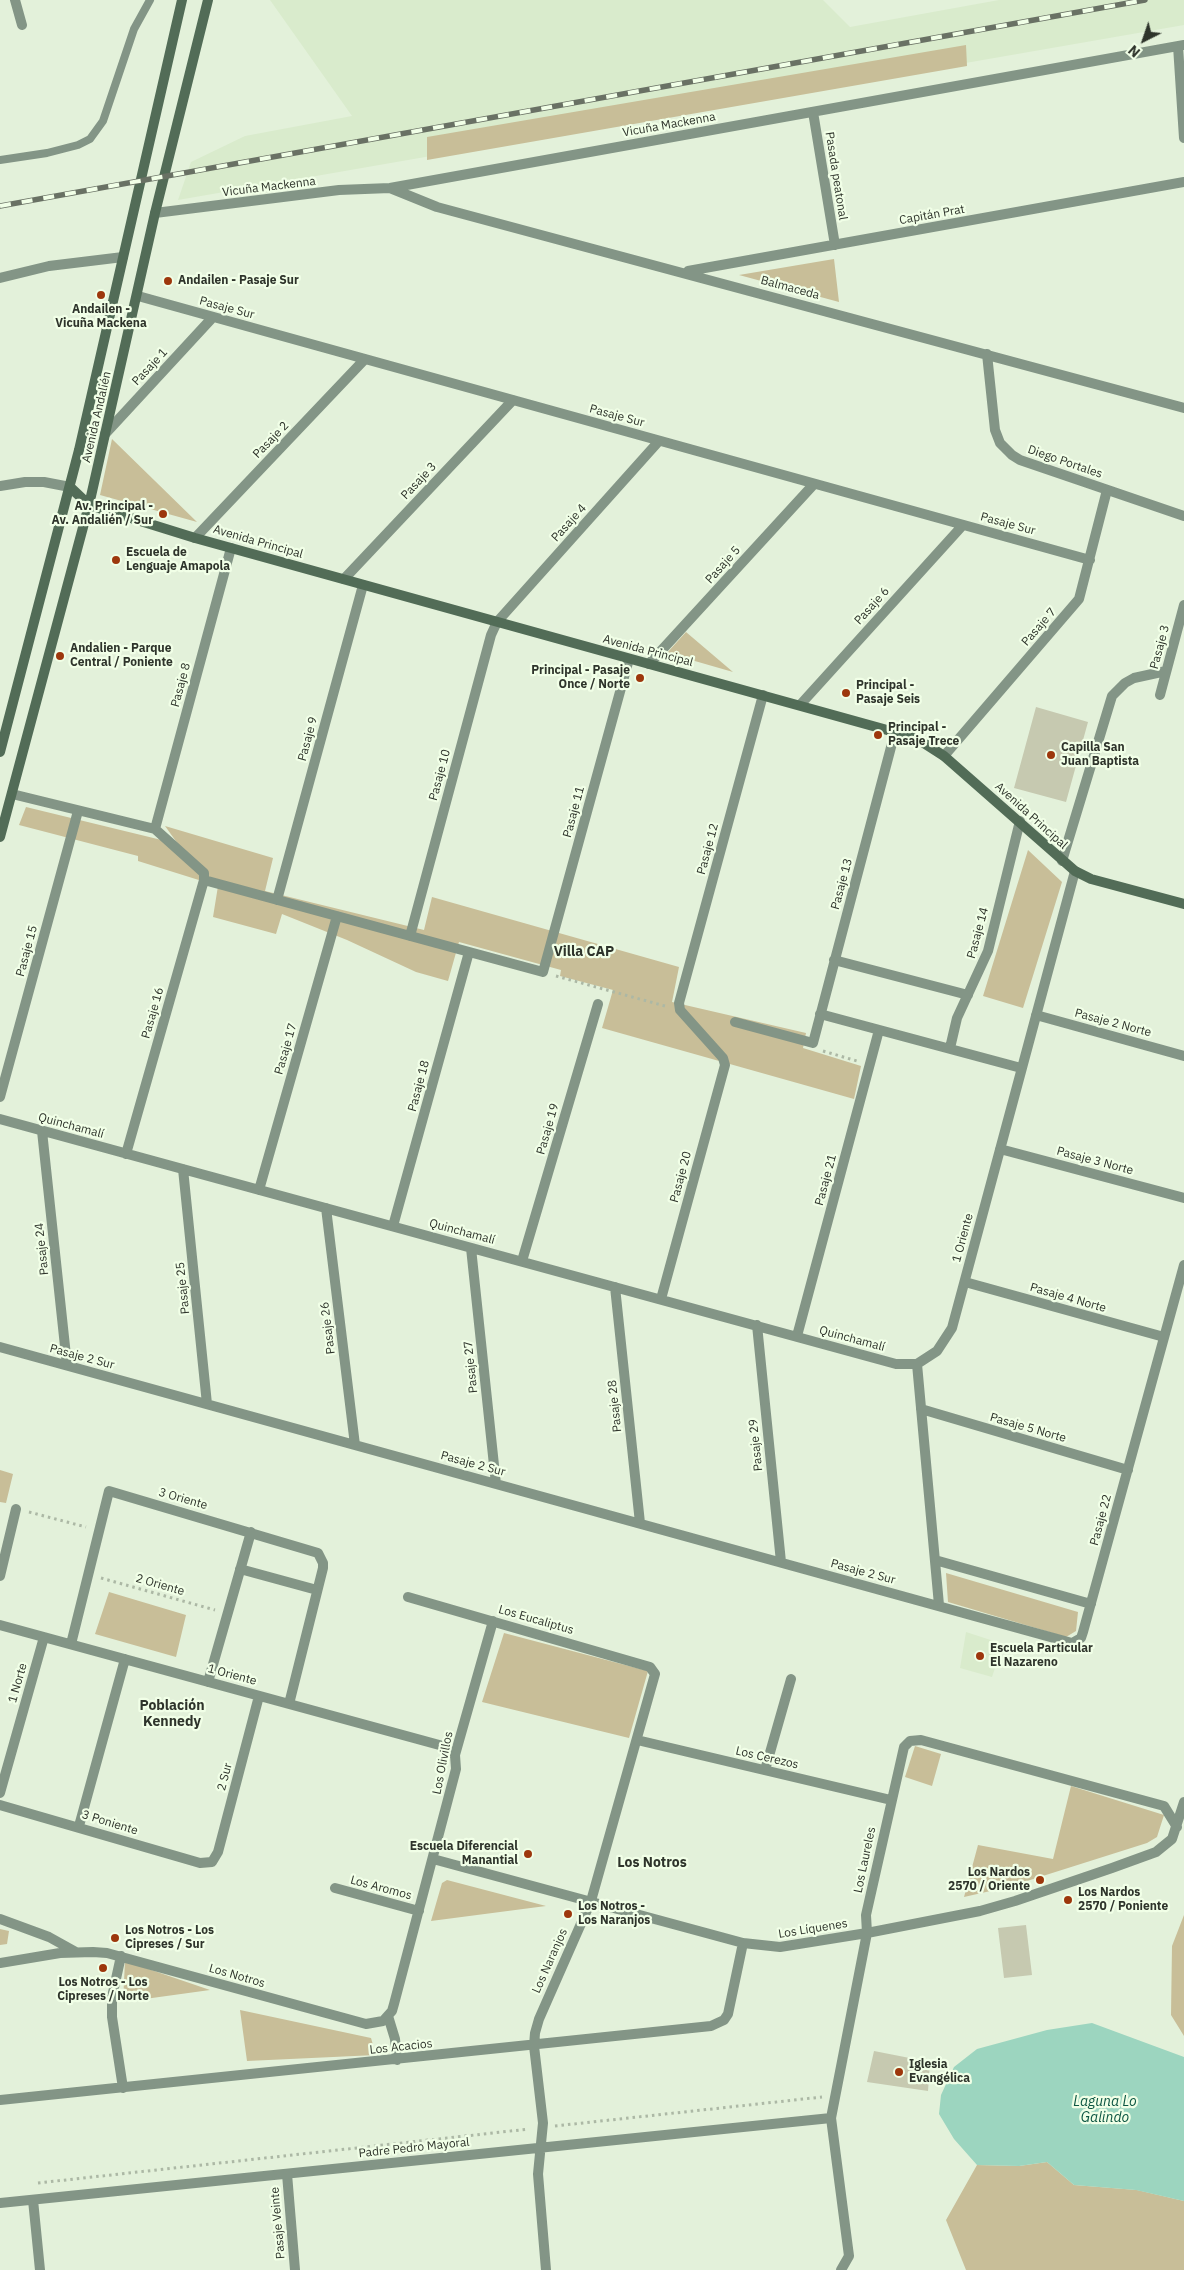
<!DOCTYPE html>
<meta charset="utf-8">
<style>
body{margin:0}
#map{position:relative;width:1184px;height:2270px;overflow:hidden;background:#e3f1da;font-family:"IBM Plex Sans",sans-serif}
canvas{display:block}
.north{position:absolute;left:1119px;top:15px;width:50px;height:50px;-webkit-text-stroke:4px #f1ffe7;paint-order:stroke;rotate:221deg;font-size:14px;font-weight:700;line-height:20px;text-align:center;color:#2e342b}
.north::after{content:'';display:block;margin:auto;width:18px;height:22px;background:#2e342b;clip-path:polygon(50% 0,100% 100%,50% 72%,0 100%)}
</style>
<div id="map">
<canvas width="1184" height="2270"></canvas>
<div class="north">N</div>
</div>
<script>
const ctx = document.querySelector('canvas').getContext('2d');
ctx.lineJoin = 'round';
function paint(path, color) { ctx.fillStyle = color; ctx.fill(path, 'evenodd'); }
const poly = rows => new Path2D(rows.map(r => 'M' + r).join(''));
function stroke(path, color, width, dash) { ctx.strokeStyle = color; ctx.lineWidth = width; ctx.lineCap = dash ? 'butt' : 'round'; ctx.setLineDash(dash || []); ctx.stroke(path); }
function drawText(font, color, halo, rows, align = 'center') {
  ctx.font = font + ' "IBM Plex Sans",sans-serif'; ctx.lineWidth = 4.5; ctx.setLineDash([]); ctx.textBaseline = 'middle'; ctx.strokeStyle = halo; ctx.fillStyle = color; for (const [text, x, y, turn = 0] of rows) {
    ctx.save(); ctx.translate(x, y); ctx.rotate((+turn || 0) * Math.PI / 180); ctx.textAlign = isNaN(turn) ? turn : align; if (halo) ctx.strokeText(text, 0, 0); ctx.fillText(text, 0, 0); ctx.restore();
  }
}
const built = poly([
 [270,0,823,0,850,27,999,0,1184,0,1184,25,178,200,191,162,245,136,352,116],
 [966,1632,1003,1644,992,1677,960,1668]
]);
const green = poly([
 [966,45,967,66,427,160,427,137],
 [834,259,839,302,739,275],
 [112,439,197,522,100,495],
 [686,632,733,672,667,653],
 [26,807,178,844,165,826,273,858,265,891,424,930,432,897,679,967,672,1002,806,1033,803,1048,861,1066,854,1099,602,1028,613,990,560,976,561,970,459,942,448,981,416,972,347,940,282,914,276,934,213,917,218,886,138,861,138,856,19,825],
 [1028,850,1062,882,1023,1008,983,996],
 [0,1470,13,1474,6,1503,0,1502],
 [946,1573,1078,1612,1076,1631,1066,1637,948,1602],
 [109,1592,186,1615,176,1657,95,1634],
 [504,1633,648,1671,629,1738,482,1702],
 [915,1746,941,1754,932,1786,905,1777],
 [1071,1786,1164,1815,1157,1837,1147,1843,1008,1887,964,1897,978,1845,1053,1859],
 [447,1880,546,1906,431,1921,442,1883],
 [1184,1915,1184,2036,1171,2015,1172,1946],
 [0,1929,9,1931,7,1944,0,1945],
 [125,1961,210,1990,123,2002],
 [240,2010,371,2038,376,2055,247,2061],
 [1047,2162,1074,2185,1137,2190,1184,2201,1184,2270,966,2270,946,2220,977,2165,1019,2166]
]);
const water = poly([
 [1092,2023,1184,2057,1184,2201,1136,2190,1074,2185,1047,2162,1019,2166,977,2165,954,2139,939,2114,941,2095,954,2067,977,2049,1047,2030]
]);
const building = poly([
 [1036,707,1088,722,1066,802,1014,788],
 [1026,1925,1032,1975,1004,1978,998,1928],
 [874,2051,930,2062,928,2091,867,2082]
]);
const path = poly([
 [556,976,665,1006],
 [823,1051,857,1061],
 [29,1512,86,1527],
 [101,1578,215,1610],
 [555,2126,822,2097],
 [38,2183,529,2129]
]);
const lane = poly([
 [0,160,47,153,78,145,90,139,103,121,134,29,150,0]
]);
const street = poly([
 [15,0,22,25],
 [1178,46,1184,138],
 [813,112,835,245],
 [390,188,437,207,1184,408],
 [155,213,339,190,390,188,1184,45],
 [688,271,1184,182],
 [0,278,49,266,123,257],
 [138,296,1090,560],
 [987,354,995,430,1000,443,1012,455,1020,460,1184,516],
 [105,434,213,317],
 [0,486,25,482,44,482,70,487],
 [195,538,365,359],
 [344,579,513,400],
 [649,664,814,484],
 [1160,695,1184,605],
 [800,705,963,525],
 [944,756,1079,599,1107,490],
 [12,794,155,829,204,873,204,880,126,1154],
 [155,829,231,548],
 [1062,861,1112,696,1125,683,1134,678,1166,671],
 [204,880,543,972,629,659],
 [277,900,363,585],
 [410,936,491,635,497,622,659,441],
 [834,960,968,995],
 [820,1014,1021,1068],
 [1036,1015,1184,1056],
 [735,1022,813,1043,895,732],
 [950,1048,957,1018,988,951,1020,821],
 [0,1097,78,811],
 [0,1119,896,1364,917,1364,937,1351,952,1328,1075,871],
 [42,1131,67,1365],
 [1000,1149,1184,1198],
 [183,1169,207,1404],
 [259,1190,337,916],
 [326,1208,355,1445],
 [393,1226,469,952],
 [471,1248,496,1484],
 [522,1261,598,1004],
 [965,1282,1164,1337],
 [615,1287,640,1523],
 [661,1299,725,1065,723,1058,680,1010,679,1003,763,695],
 [757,1325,781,1562],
 [797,1336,879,1030],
 [0,1347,1072,1643,1081,1638,1083,1632,1184,1265],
 [917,1364,939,1605],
 [921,1409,1128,1470],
 [935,1560,1091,1604],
 [240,1569,317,1590],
 [0,1576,16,1509],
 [408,1597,650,1667,655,1674,591,1901,539,2019,535,2033,534,2046,543,2123,538,2174,546,2270],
 [0,1625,443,1746,455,1755],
 [71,1644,109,1491,318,1553,323,1563,323,1568,289,1704],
 [208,1682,251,1532],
 [637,1740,891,1800],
 [765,1770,791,1679],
 [0,1793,44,1637],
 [0,1805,200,1863,212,1862,218,1852,259,1696],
 [79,1826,125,1659],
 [433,1859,743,1943,780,1947,867,1933,980,1911,1015,1901,1112,1868,1156,1852,1172,1839,1184,1802],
 [335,1888,419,1911],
 [0,1919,49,1937,76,1952],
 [121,1956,112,1997,112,2017,123,2088],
 [0,1963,60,1953,93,1952,107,1953,366,2024,383,2021,392,2011,394,2004,456,1769,455,1755,493,1621],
 [388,2016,395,2039,397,2060],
 [0,2100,711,2026,724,2020,728,2014,743,1943],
 [287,2174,295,2270],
 [33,2200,40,2270],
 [0,2203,831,2118],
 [841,2270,849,2256,831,2118,867,1933,866,1915,904,1747,910,1741,921,1740,1164,1806,1177,1827]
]);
const secondary = poly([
 [70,487,89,505,195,538,916,738,944,756,1075,871,1091,879,1184,904],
 [0,752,79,450,182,0],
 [0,837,89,505,155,213,208,0]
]);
const rail = poly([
 [0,206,1145,0]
]);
const markers = [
 [168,281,5,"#9d370c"],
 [101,295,5,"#9d370c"],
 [163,514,5,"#9d370c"],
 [116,560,5,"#9d370c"],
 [60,656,5,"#9d370c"],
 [640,678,5,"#9d370c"],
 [846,693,5,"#9d370c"],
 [878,735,5,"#9d370c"],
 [1051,755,5,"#9d370c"],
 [980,1656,5,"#9d370c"],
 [528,1854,5,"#9d370c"],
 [1040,1880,5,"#9d370c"],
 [1068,1900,5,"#9d370c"],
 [568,1914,5,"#9d370c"],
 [115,1938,5,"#9d370c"],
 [103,1968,5,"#9d370c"],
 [899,2072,5,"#9d370c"]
];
const streetNames = [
 ["Vicuña Mackenna",669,125,-10],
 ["Pasada peatonal",836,176,81],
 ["Vicuña Mackenna",269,187,-7],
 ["Capitán Prat",932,215,-10],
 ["Balmaceda",790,288,15],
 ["Pasaje Sur",227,308,15],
 ["Pasaje 1",150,367,-47],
 ["Pasaje Sur",617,416,15],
 ["Avenida Andalién",97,417,-77],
 ["Pasaje 2",271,440,-46],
 ["Diego Portales",1065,462,19],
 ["Pasaje 3",419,481,-47],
 ["Pasaje 4",569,523,-48],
 ["Pasaje Sur",1008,524,15],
 ["Avenida Principal",258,542,16],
 ["Pasaje 5",723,565,-48],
 ["Pasaje 6",872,606,-48],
 ["Pasaje 7",1039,627,-49],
 ["Pasaje 3",1160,647,-75],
 ["Avenida Principal",648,651,15],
 ["Pasaje 8",181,685,-75],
 ["Pasaje 9",308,739,-75],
 ["Pasaje 10",440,775,-75],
 ["Pasaje 11",574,812,-75],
 ["Avenida Principal",1031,816,42],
 ["Pasaje 12",708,849,-75],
 ["Pasaje 13",842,884,-75],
 ["Pasaje 14",978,933,-75],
 ["Pasaje 15",27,951,-75],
 ["Pasaje 16",153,1013,-74],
 ["Pasaje 2 Norte",1113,1023,15],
 ["Pasaje 17",286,1049,-74],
 ["Pasaje 18",419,1086,-75],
 ["Quinchamalí",71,1126,15],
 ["Pasaje 19",548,1129,-74],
 ["Pasaje 3 Norte",1095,1161,15],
 ["Pasaje 20",681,1177,-75],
 ["Pasaje 21",826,1180,-75],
 ["Quinchamalí",462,1232,15],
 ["1 Oriente",963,1238,-75],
 ["Pasaje 24",42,1249,-96],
 ["Pasaje 25",183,1288,-96],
 ["Pasaje 4 Norte",1068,1298,16],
 ["Pasaje 26",328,1328,-97],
 ["Quinchamalí",852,1339,15],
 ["Pasaje 2 Sur",82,1357,15],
 ["Pasaje 27",471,1367,-96],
 ["Pasaje 28",615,1406,-96],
 ["Pasaje 5 Norte",1028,1428,16],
 ["Pasaje 29",756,1445,-96],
 ["Pasaje 2 Sur",473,1464,15],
 ["3 Oriente",183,1499,16],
 ["Pasaje 22",1101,1520,-75],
 ["Pasaje 2 Sur",863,1572,15],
 ["2 Oriente",160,1585,16],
 ["Los Eucaliptus",536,1620,16],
 ["1 Oriente",232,1675,15],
 ["1 Norte",18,1683,-74],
 ["Los Cerezos",767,1758,13],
 ["Los Olivillos",443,1763,-79],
 ["2 Sur",225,1777,-75],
 ["3 Poniente",110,1823,17],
 ["Los Laureles",865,1860,-78],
 ["Los Aromos",381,1888,15],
 ["Los Líquenes",813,1929,-9],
 ["Los Naranjos",550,1961,-66],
 ["Los Notros",237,1976,16],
 ["Los Acacios",401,2047,-6],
 ["Padre Pedro Mayoral",414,2148,-6],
 ["Pasaje Veinte",278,2223,-95]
];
const poiNames = [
 ["Andailen - Pasaje Sur",178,281],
 ["Andailen -",101,310,"center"],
 ["Vicuña Mackena",101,324,"center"],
 ["Av. Principal -",153,507,"right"],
 ["Av. Andalién / Sur",153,521,"right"],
 ["Escuela de",126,553],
 ["Lenguaje Amapola",126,567],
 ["Andalien - Parque",70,649],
 ["Central / Poniente",70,663],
 ["Principal - Pasaje",630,671,"right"],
 ["Once / Norte",630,685,"right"],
 ["Principal -",856,686],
 ["Pasaje Seis",856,700],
 ["Principal -",888,728],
 ["Pasaje Trece",888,742],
 ["Capilla San",1061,748],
 ["Juan Baptista",1061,762],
 ["Escuela Particular",990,1649],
 ["El Nazareno",990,1663],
 ["Escuela Diferencial",518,1847,"right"],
 ["Manantial",518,1861,"right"],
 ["Los Nardos",1030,1873,"right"],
 ["2570 / Oriente",1030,1887,"right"],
 ["Los Nardos",1078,1893],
 ["2570 / Poniente",1078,1907],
 ["Los Notros -",578,1907],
 ["Los Naranjos",578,1921],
 ["Los Notros - Los",125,1931],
 ["Cipreses / Sur",125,1945],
 ["Los Notros - Los",103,1983,"center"],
 ["Cipreses / Norte",103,1997,"center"],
 ["Iglesia",909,2065],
 ["Evangélica",909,2079]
];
const neighbourhoodNames = [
 ["Villa CAP",584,952],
 ["Población",172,1706],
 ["Kennedy",172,1722],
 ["Los Notros",652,1863]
];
const waterNames = [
 ["Laguna Lo",1105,2102],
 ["Galindo",1105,2118]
];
paint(built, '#d9ebcc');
paint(green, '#c8be98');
paint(water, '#9cd5bf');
paint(building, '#c6c9b0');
stroke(path, '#acb8a5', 3, [2.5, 4]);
stroke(lane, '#839586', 8);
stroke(street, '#839586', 10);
stroke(secondary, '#526c57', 10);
stroke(rail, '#697164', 5.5);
stroke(rail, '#f1ffe7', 4, [11]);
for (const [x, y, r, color] of markers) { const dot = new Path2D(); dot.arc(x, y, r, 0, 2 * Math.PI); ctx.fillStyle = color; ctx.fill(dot); stroke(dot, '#f1ffe7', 2); }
drawText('12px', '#2e342b', '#f1ffe7', streetNames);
drawText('bold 12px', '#2e342b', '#f1ffe7', poiNames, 'left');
drawText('bold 14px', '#2e342b', '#f1ffe7', neighbourhoodNames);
drawText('italic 14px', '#0c5642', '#f1ffe7', waterNames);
</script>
